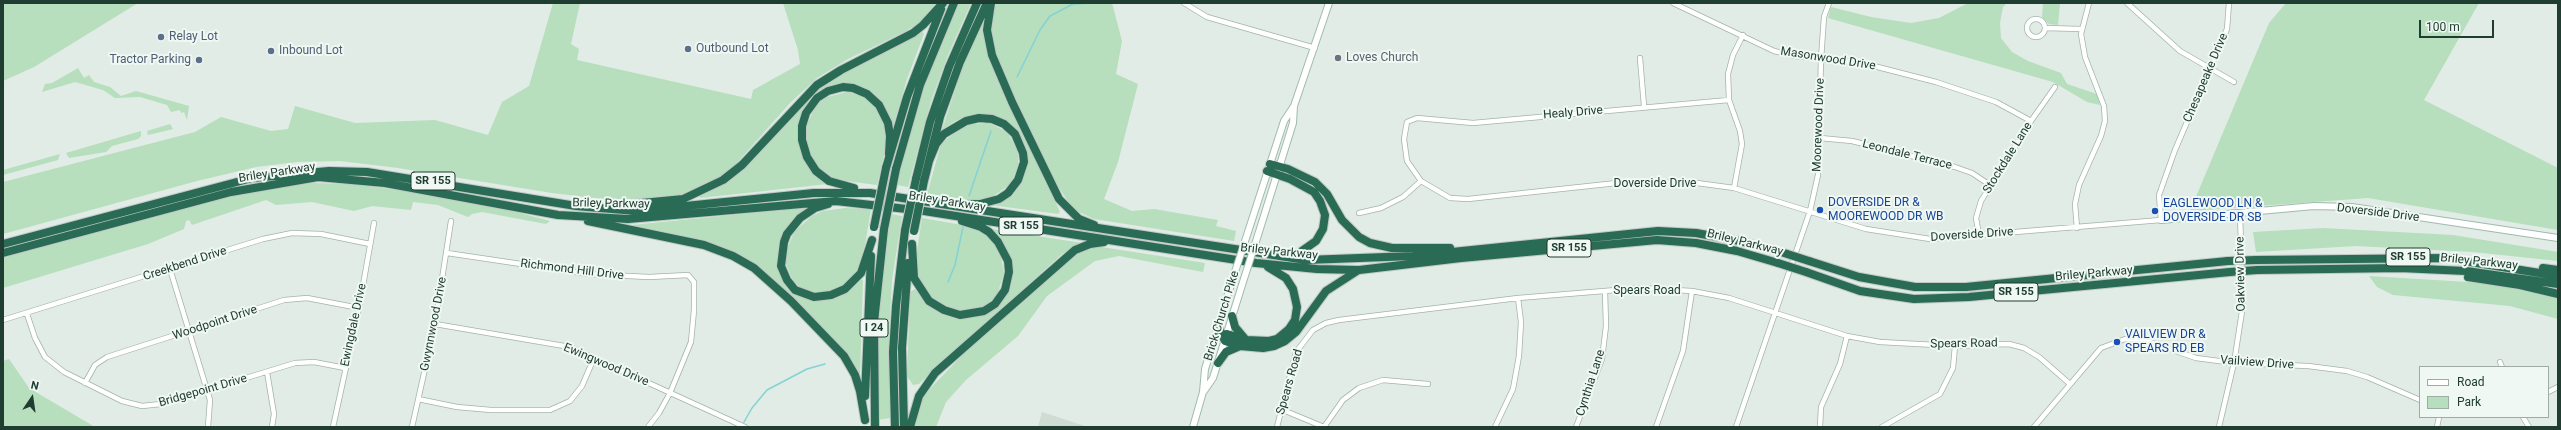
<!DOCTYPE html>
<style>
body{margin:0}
#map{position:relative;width:2561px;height:430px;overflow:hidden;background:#e0ece5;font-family:Roboto,sans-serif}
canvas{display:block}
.frame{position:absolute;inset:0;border:4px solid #203d31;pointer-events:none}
.legend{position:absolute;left:2419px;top:366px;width:130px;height:52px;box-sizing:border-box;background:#f0f8f3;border:1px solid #9dada5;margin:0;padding:5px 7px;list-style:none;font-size:12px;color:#203d31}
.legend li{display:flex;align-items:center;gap:8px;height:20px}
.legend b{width:20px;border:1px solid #9dada5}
.north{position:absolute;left:12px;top:378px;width:40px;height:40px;-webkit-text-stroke:3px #f0f8f3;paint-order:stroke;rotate:13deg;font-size:11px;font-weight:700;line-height:16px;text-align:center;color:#203d31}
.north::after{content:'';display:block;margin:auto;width:14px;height:18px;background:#203d31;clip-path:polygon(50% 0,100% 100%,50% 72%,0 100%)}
.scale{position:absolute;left:2419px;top:20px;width:75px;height:18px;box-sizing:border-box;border:2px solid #203d31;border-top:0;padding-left:5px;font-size:12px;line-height:14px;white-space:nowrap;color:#203d31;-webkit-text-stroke:3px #f0f8f3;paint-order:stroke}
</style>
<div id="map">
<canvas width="2561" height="430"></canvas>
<div class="frame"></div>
<ul class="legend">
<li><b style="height:5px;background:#fff"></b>Road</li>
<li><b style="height:11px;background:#b7debd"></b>Park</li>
</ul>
<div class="north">N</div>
<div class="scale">100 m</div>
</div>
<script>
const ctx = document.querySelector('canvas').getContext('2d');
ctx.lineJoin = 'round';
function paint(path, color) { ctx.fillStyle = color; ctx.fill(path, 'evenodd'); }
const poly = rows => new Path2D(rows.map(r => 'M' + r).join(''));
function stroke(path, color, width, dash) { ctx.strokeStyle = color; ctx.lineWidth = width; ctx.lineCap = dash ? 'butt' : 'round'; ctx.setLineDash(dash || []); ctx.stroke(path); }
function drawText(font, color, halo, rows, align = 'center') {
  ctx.font = font + ' Roboto,sans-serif'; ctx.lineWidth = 4; ctx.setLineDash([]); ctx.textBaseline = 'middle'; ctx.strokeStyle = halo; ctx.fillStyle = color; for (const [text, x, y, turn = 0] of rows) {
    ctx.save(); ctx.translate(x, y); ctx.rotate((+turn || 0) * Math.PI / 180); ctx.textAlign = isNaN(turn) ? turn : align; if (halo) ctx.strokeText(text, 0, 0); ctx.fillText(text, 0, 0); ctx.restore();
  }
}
const built = poly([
 [1042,412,1088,427,1038,427]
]);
const green = poly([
 [3,3,138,3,34,67,3,81],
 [553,3,580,3,571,44,579,49,577,60,751,99,753,90,800,64,798,50,783,3,936,3,920,22,904,32,848,59,817,78,790,103,735,165,716,180,693,191,673,197,620,201,552,193,398,168,340,161,297,162,256,167,197,181,3,234,3,182,195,132,221,117,271,131,288,129,295,106,355,123,435,120,488,135,502,102,529,86],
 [957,3,971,3,948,55,931,101,908,187,897,185,909,134,924,87],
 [996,3,1112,3,1122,41,1116,74,1138,84,1118,162,1104,199,1132,211,1154,209,1218,220,1216,226,1236,231,1234,241,1094,219,1073,209,1054,180,1000,65,992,43,991,26],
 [1968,3,2007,3,2003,7,2000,23,2001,38,2012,52,2028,61,2061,73,2067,84,2097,94,2100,105,2087,102,2053,82,1828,18,1831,7,1871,17,1911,23,1939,18],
 [2043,3,2060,3,2058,25,2049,24,2042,17],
 [2286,3,2479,3,2424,100,2558,168,2558,230,2368,198,2190,211,2269,23],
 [985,12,984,28,1039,166,1060,212,1058,214,991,205,998,202,1027,160,1026,149,1012,125,1002,120,972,115,955,121,942,130,964,63],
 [922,31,924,34,907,79,893,127,887,112,876,97,855,86,817,94,799,140,828,184,700,198,700,196,730,179,821,86],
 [78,68,84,78,89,75,94,82,110,87,121,96,136,91,189,106,187,120,184,112,181,113,180,110,171,112,167,105,140,97,115,98,103,90,75,82,42,92,45,84,52,83],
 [847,92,862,96,872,103,880,114,886,130,886,147,877,185,831,179,814,164,808,153,806,126,816,106,824,98],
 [989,123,1007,132,1018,151,1018,165,1011,184,987,200,979,201,927,194,941,144,960,128,970,124],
 [170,124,173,129,148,135,147,131],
 [141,131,141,136,138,139,112,146,106,152,69,158,66,153],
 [60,154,58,160,3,175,3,170],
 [312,183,353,184,419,193,509,210,550,221,546,224,482,212,472,214,468,217,438,205,413,202,411,210,372,206,354,211,312,202,276,205,266,200,192,225,189,220,186,221,184,229,148,244,3,288,3,256,215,199,270,187],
 [803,208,809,209,782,240,778,262,799,295,851,288,859,280,863,280,860,375,853,362,832,337,758,266,723,247,632,227,632,225],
 [845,208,871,209,865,245,856,274,841,287,830,291,811,292,801,288,793,281,786,264,786,252,794,232,812,216,823,211],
 [891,214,902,216,892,280,889,334,890,418,878,420,877,333,886,240],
 [922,218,968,226,983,231,994,242,1000,253,1004,273,997,295,983,308,962,311,954,310,936,302,922,286,917,272,916,257],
 [2323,228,2453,235,2558,252,2558,261,2473,252,2356,246,2256,252,2253,232],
 [992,229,1082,243,1062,254,919,384,913,385,907,376,910,292,915,289,927,303,948,316,978,317,989,312,1012,277],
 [1095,246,1205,263,1203,272,1119,256,1095,261,1047,296,1018,336,966,380,946,402,936,427,912,427,925,394,971,346,1074,253],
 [2369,276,2484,283,2537,293,2558,298,2558,319,2510,306,2393,295,2377,287],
 [9,359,29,388,95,427,3,427,3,361]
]);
const stream = poly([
 [1017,77,1040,30,1050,16,1073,4,1093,3],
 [969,196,991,131],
 [948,282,955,265,963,227],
 [744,422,752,408,767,390,807,369,825,364]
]);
const street = poly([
 [1184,3,1207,17,1315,48],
 [1673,3,1774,51,1795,56,1862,63,1936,82,1996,102,2031,121],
 [2127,3,2180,51,2234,82],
 '2027 28a9 9 0 1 1 18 0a9 9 0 1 1-18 0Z',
 [2045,28,2081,29],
 [1640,58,1644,106],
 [1729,100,1473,123,1417,118,1407,122,1404,139,1407,161,1421,181,1450,198,1468,199,1626,182,1697,183,1734,188,1866,229,1930,239,2161,220,2159,195,2175,150,2227,29,2229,3],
 [1820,138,1852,141,1955,167,1972,173,1990,185],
 [1734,188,1742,144,1740,131,1729,100,1728,74,1733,55,1743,35],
 [1359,213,1381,208,1403,197,1421,181],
 [2077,228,2075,204,2079,185,2101,136,2105,121,2104,106,2085,57,2081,34,2089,3],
 [1979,235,1976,218,1981,201,2031,121,2055,87],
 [447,253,588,274,649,277,688,275,694,282,694,310,691,342,670,393,659,413,648,427],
 [170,269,210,400,208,427],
 [27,314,35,338,45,357,64,372,122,401,142,406,161,404,295,363,314,362,345,368],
 [3,320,263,239,292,233,321,234,370,244],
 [435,324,570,347,745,427],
 [2500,362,2502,367],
 [267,372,274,414,272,427],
 [85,383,95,365,107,357,284,300,307,298,359,308],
 [2548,392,2558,387],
 [418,399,457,407,491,410,550,410,570,401,582,386,594,358],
 [1283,410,1324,427],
 [2523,417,2529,427],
 [333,427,359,308,374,223],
 [412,427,435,324,451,221],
 [1277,427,1296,352,1313,330,1326,323,1339,320,1518,298,1641,288,1692,291,1729,298,1847,336,1880,342,1955,346,2009,344,2024,348,2039,357,2070,384],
 [1324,427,1343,400,1359,388,1383,380,1428,384],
 [1495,427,1513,389,1519,356,1521,322,1518,298],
 [1576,427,1602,359,1606,326,1605,291],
 [1656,427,1683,351,1692,291],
 [1736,427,1810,211,1818,175,1821,59,1824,17,1829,3],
 [1820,427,1821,407,1840,364,1847,336],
 [1882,427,1940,394,1953,368,1955,346],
 [2034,427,2101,348,2125,339,2144,340,2196,358,2234,363,2308,366,2347,371,2367,377,2420,400],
 [2219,427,2234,363,2243,305,2240,214],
 [2437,427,2439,417]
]);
const secondary = poly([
 [2161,220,2314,206,2352,207,2558,238],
 [1248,232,1284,121,1294,106,1329,3],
 [1258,235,1293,123,1294,106],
 [1204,391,1213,378,1242,285],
 [1193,427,1203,392,1205,369,1232,281]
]);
const highway = poly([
 [991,3,987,30,992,55,1012,102,1059,199,1079,219,1094,225],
 [929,161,936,144,944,134,966,121,979,118,992,119,1004,124,1015,134,1023,153,1024,162,1018,180,1008,193,999,199,980,204,967,204],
 [1270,164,1288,169,1315,182,1327,194,1342,220,1359,237,1370,243,1392,248,1450,248],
 [886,168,907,97,941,9],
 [896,169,920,85,954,3],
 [1267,171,1290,179,1314,192,1320,201,1325,215,1323,229,1316,241,1299,253,1285,254],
 [916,179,930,122,949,67,977,3],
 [924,181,940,117,960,62,987,3],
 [854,188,829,181,816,171,807,157,802,140,802,126,806,113,817,98,828,91,843,87,853,88,867,94,879,105,888,123,890,136,889,154],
 [828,204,815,208,800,218,787,234,784,242,781,266,787,280,795,290,814,297,831,295,845,289,861,273,872,240],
 [621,205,683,199,723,180,742,165,817,85,841,70,913,33,923,25,943,3],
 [588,221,704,245,733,256,754,268,791,301,844,356,855,375,860,391,865,420],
 [3,244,252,178,329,171,367,172,576,206,636,211,814,193,870,193,1306,260,1413,256,1658,231,1696,233,1740,241,1781,252],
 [912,244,914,278,929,301,944,310,960,315,984,311,995,304,1005,290,1009,272,1008,261,998,242,989,232,981,227,962,221],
 [3,253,231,192,318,177,385,183,558,215,628,219,836,201,924,211,1256,263,1317,269,1359,270,1461,258,1657,240,1696,243,1737,251,1778,263],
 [2256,260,2446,258,2558,276],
 [1809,261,1859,277,1915,287,1966,287,2228,261],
 [2543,268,2558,270],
 [2257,270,2400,268,2466,271,2558,284],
 [1806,272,1860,291,1914,299,1969,297,2230,272],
 [2468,277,2520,285,2558,294],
 [1232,316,1235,327,1246,340],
 [1218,326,1225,341,1240,346,1263,348,1274,346,1285,341,1296,332,1326,291,1357,271],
 [1215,337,1227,334,1246,340,1269,341,1277,339,1289,329,1295,320,1297,307,1293,289,1286,278,1268,267],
 [1218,363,1226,352,1240,346],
 [865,396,871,256],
 [875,427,874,322,884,229],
 [895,427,893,352,896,306,905,230],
 [904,427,902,348,908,263],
 [910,427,919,396,935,373,1075,250,1090,244,1104,242]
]);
const secondaryBridge = poly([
 [1232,281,1248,232],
 [1242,285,1258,235]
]);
const highwayBridge = poly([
 [874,227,886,168],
 [884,229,896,169],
 [905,230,916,179],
 [914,231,924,181],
 [1781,252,1809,261],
 [2228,261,2256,260],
 [1778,263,1806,272],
 [2230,272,2257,270]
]);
const markers = [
 [161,37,4,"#5c6f8a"],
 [688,49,4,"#5c6f8a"],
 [271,51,4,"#5c6f8a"],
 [1338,58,4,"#6b7280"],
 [199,60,4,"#5c6f8a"],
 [1820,210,4,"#1a4fb4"],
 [2155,211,4,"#1a4fb4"],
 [2117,342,4,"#1a4fb4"]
];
const shields = [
 [433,181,44],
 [1021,226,44],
 [1569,248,44],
 [2408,257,44],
 [2016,292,44],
 [874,328,28]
];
const shieldNames = [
 ["SR 155",433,181],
 ["SR 155",1021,226],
 ["SR 155",1569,248],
 ["SR 155",2408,257],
 ["SR 155",2016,292],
 ["I 24",874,328]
];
const serviceNames = [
 ["Relay Lot",169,37],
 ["Outbound Lot",696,49],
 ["Inbound Lot",279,51],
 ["Tractor Parking",191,60,"right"]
];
const worshipNames = [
 ["Loves Church",1346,58]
];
const streetNames = [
 ["Masonwood Drive",1828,59,9],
 ["Chesapeake Drive",2206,78,-67],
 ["Healy Drive",1573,113,-5],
 ["Moorewood Drive",1819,125,-88],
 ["Leondale Terrace",1907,155,14],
 ["Stockdale Lane",2008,158,-58],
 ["Briley Parkway",277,173,-9],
 ["Doverside Drive",1655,184],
 ["Briley Parkway",947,202,9],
 ["Briley Parkway",611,204,1],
 ["Doverside Drive",2378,213,7],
 ["Doverside Drive",1972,235,-4],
 ["Briley Parkway",1745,243,14],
 ["Briley Parkway",1279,252,6],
 ["Briley Parkway",2479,262,6],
 ["Creekbend Drive",185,264,-18],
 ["Richmond Hill Drive",572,270,7],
 ["Briley Parkway",2094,274,-5],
 ["Oakview Drive",2241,274,-91],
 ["Spears Road",1647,291],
 ["Brick Church Pike",1222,316,-73],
 ["Woodpoint Drive",215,323,-18],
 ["Gwynnwood Drive",434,324,-79],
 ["Ewingdale Drive",354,325,-78],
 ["Spears Road",1964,344,-1],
 ["Vailview Drive",2257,363,4],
 ["Ewingwood Drive",606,365,23],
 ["Spears Road",1290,382,-74],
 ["Cynthia Lane",1591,383,-72],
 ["Bridgepoint Drive",203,391,-16]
];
const transitNames = [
 ["DOVERSIDE DR &",1828,203],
 ["MOOREWOOD DR WB",1828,217],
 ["EAGLEWOOD LN &",2163,204],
 ["DOVERSIDE DR SB",2163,218],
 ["VAILVIEW DR &",2125,335],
 ["SPEARS RD EB",2125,349]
];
paint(built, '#cedcd4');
paint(green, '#b7debd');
stroke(stream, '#84d2d4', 1.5);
stroke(street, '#a3b4ab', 6);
stroke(secondary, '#a0bbae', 8);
stroke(highway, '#c1c9c5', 10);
stroke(street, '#fff', 4.5);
stroke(secondary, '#fff', 6);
stroke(highway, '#2a6b55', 8);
stroke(secondaryBridge, '#a0bbae', 8, []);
stroke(highwayBridge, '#c1c9c5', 10, []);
stroke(secondaryBridge, '#fff', 6);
stroke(highwayBridge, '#2a6b55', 8);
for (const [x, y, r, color] of markers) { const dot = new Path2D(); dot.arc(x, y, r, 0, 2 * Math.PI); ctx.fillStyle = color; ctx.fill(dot); stroke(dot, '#f0f8f3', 1.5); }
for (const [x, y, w] of shields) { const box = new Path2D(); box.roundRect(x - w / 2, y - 9, w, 18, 3); ctx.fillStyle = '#f0f8f3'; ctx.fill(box); stroke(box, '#203d31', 1); }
drawText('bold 11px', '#203d31', null, shieldNames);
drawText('12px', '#4e5e75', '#f0f8f3', serviceNames, 'left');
drawText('12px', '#5b616d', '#f0f8f3', worshipNames, 'left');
drawText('12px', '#203d31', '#f0f8f3', streetNames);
drawText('12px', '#164399', '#f0f8f3', transitNames, 'left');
</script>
